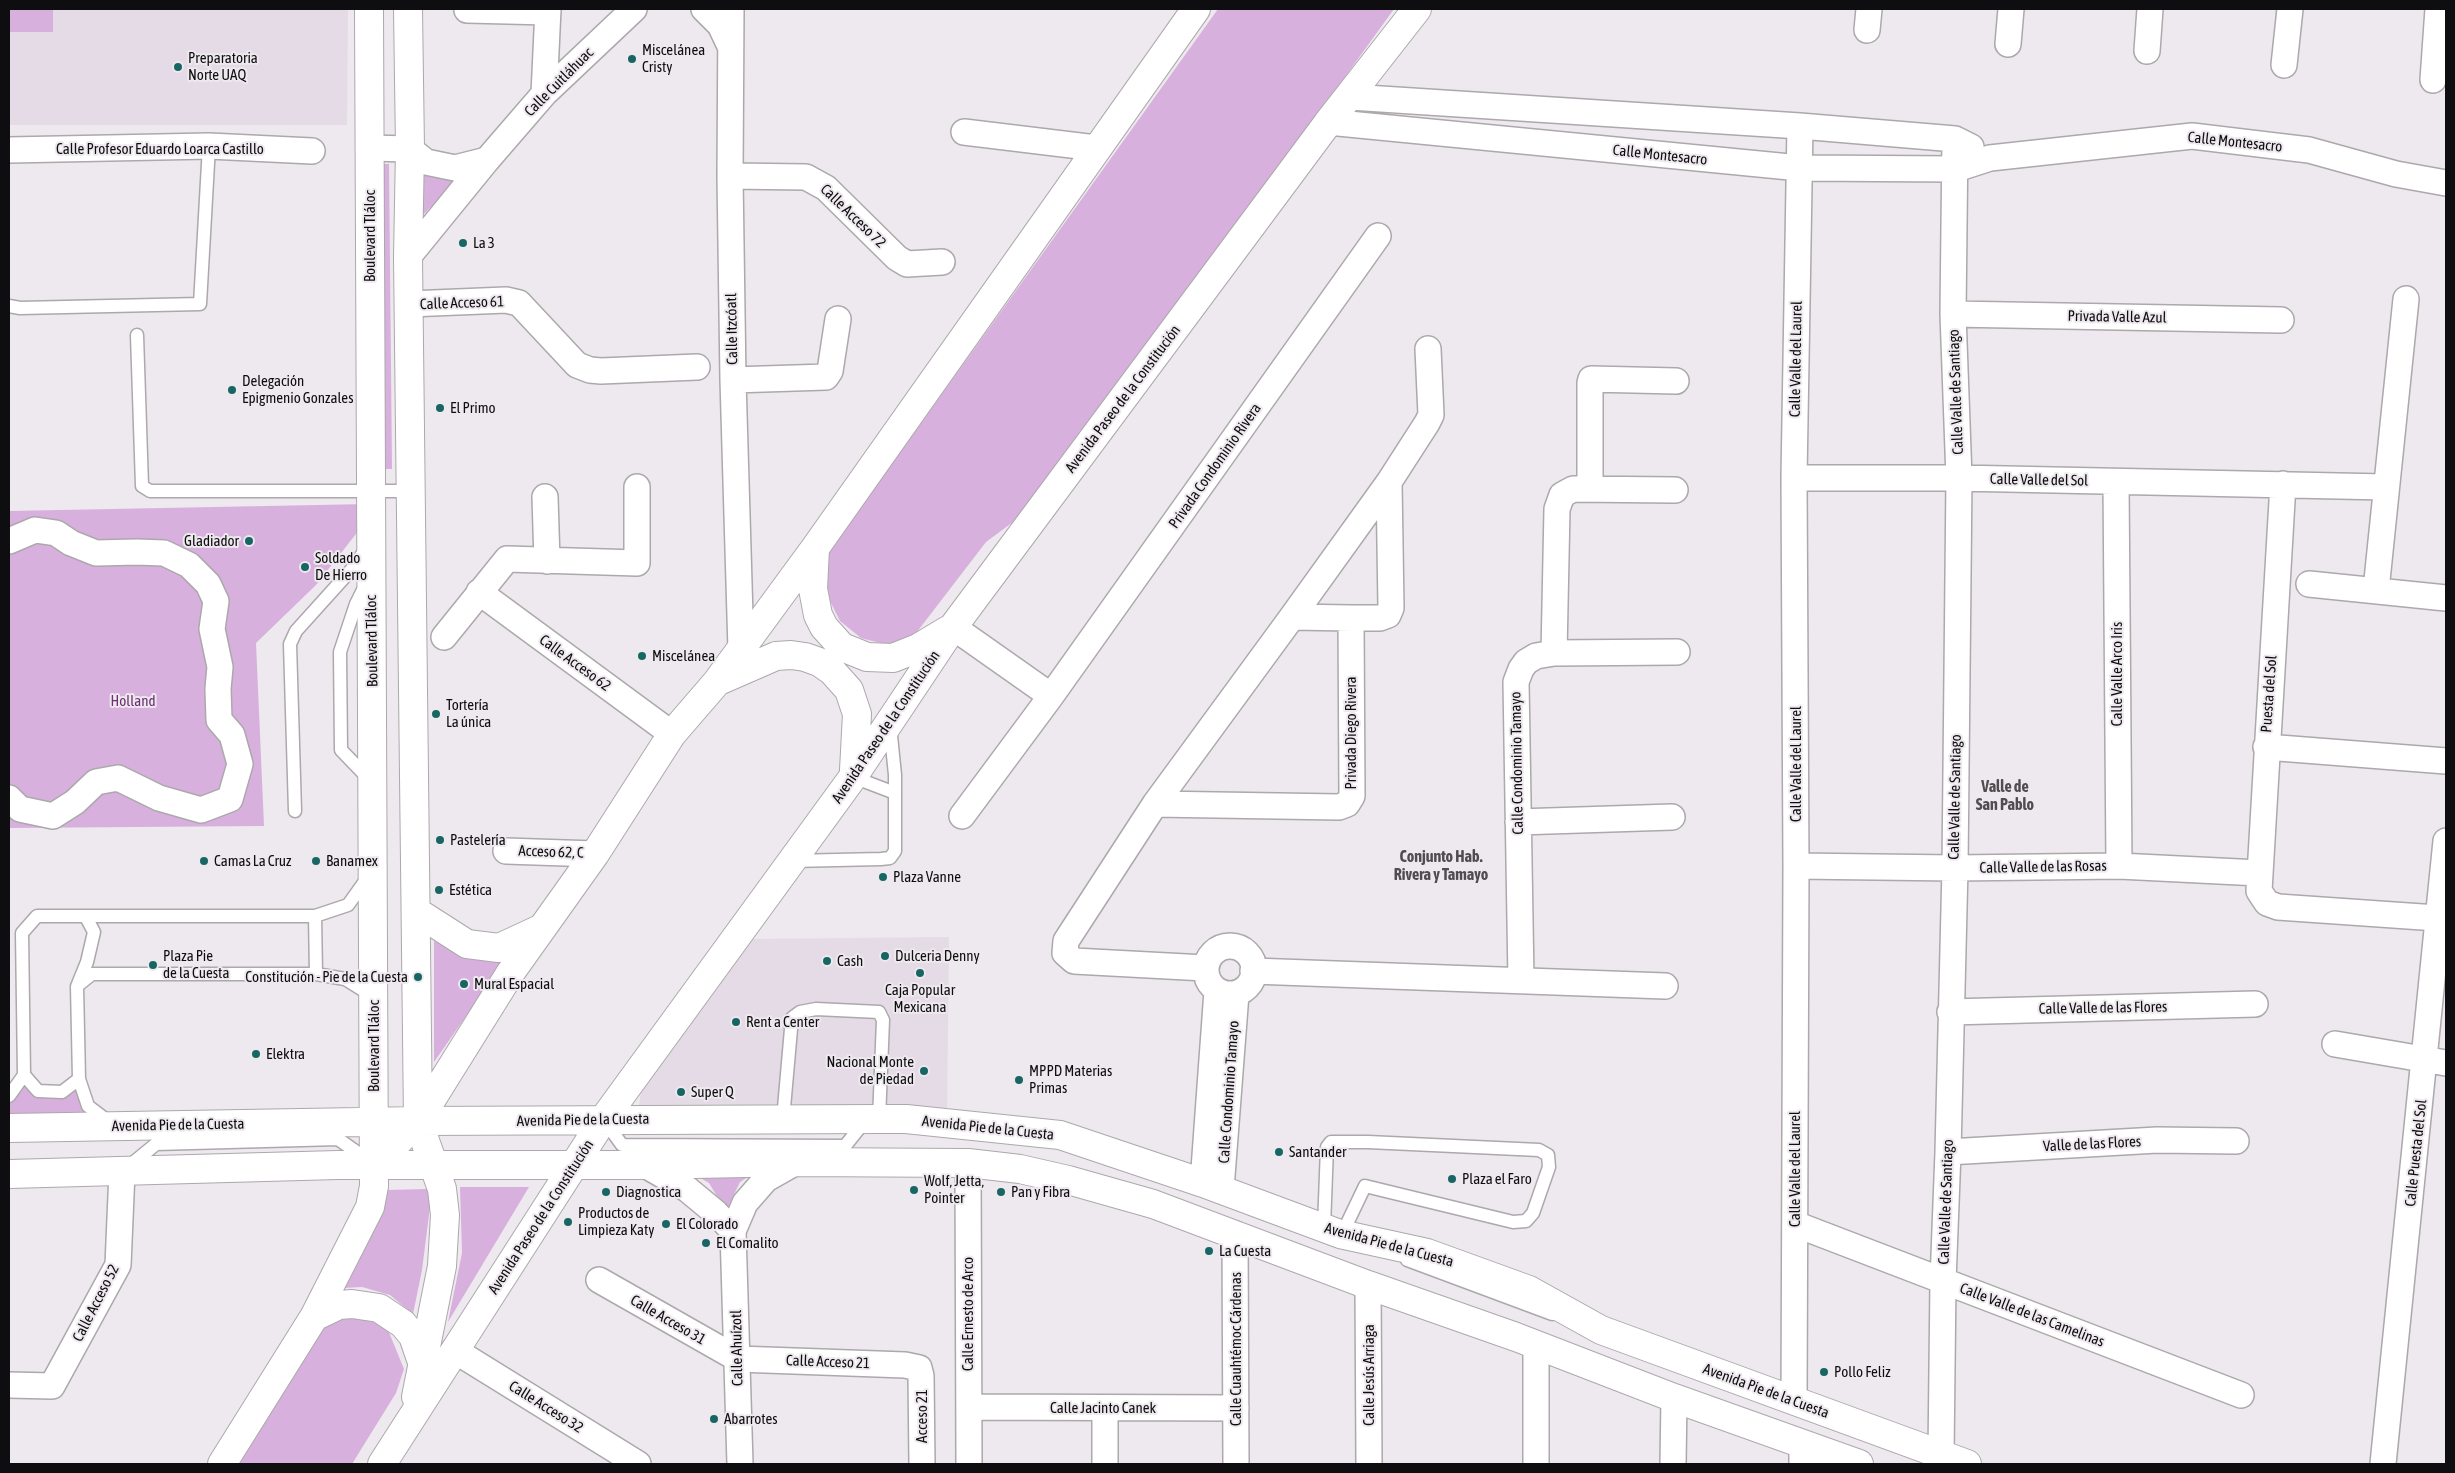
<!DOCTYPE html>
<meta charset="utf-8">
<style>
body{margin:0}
#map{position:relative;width:2455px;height:1473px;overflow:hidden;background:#eee9ee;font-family:"Asap Condensed",sans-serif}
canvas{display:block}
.frame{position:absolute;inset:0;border:10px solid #0e0d0f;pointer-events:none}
</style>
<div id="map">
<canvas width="2455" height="1473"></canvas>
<div class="frame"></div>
</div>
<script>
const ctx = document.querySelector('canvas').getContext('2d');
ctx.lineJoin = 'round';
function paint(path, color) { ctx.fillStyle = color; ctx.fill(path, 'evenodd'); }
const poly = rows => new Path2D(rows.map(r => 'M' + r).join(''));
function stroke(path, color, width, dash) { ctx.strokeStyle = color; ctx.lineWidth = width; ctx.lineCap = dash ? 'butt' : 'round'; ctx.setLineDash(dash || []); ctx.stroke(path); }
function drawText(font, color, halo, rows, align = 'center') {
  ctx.font = font + ' "Asap Condensed",sans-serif'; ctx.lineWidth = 4; ctx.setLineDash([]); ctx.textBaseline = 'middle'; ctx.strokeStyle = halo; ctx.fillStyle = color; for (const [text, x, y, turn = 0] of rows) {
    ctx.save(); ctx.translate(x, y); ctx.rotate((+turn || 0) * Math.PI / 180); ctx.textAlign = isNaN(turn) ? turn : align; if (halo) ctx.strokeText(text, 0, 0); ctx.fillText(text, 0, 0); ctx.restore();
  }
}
const built = poly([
 [9,9,348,9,347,125,9,125],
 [949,937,947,1117,638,1114,641,1091,747,939]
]);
const green = poly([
 [9,9,53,9,53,32,9,32],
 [1218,9,1394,9,1036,505,986,542,910,641,884,644,861,638,840,621,824,589,825,557],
 [381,164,389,164,392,469,384,469],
 [419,164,462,175,418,220],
 [369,504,370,516,316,585,256,643,264,826,9,828,9,511],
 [434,941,464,953,506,959,434,1062],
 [24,1075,39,1091,62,1092,79,1079,88,1106,115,1126,9,1128,9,1096],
 [753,1174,740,1182,726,1211,709,1183,697,1176],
 [460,1187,529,1187,448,1322,462,1253],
 [427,1189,430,1207,422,1270,413,1314,390,1295,362,1287,343,1288,382,1213,387,1190],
 [347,1316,386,1325,404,1369,396,1393,352,1464,234,1464,319,1327]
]);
const lane = poly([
 [9,306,20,308,200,304,209,146],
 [137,335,142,486,150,491,412,491],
 [365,586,356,604,340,652,341,750,369,779],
 [853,777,895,793],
 [295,811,290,644,296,631,351,570,368,546],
 [792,861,881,859,890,858,895,851,895,775,890,726],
 [315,916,316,974],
 [78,984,87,962,94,932,86,917],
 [24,1075,38,1091,62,1092,79,1079],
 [9,1096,24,1075,22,933,37,916,315,916,348,905,368,877],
 [783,1119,792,1018,800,1012,816,1009,879,1012,883,1020,879,1119],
 [604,1120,622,1145,845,1146,865,1121],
 [109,1122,88,1106,79,1079,77,986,92,974,316,974,345,979,374,997],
 [128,1167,156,1144,338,1139,368,1160],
 [1324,1227,1327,1147,1331,1142,1368,1142,1539,1150,1548,1155,1549,1167,1533,1213,1526,1221,1513,1222,1365,1186,1342,1234],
 [1407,1260,1552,1314]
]);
const street = poly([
 [704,9,720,25,730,46],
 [731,9,730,176,733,380,741,650],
 [467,10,548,12],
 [1867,30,1869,9],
 [2008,44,2011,9],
 [2147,51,2150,9],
 [2284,65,2290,9],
 [2433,80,2438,9],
 [544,94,548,9],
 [1350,97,1800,126,1955,139,1971,147],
 [1328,122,1800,168,1956,169,1990,158,2192,136,2309,150,2396,174,2446,183],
 [964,132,1096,148],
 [369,148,410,149,426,162,455,168,487,160],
 [9,150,209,146,312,151],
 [730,176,806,177,826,188,897,258,907,264,942,262],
 [408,257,487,160,544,94,634,9],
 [409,304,506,300,519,303,577,365,590,370,601,371,697,367],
 [1953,314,2281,320],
 [733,380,826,377,830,371,838,319],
 [1794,478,1959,478,2386,487],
 [2116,482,2119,866],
 [2283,484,2259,891,2267,903,2278,907,2437,918],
 [1590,488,1590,383,1591,379,1676,381],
 [545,497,547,561],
 [9,541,35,530,56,533,71,543,96,553,137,552,164,553,189,565,208,584,216,601,212,629,220,667,218,689,219,720,232,735,240,764,230,799,201,810,159,798,118,778,96,782,75,802,53,816,20,809,9,798],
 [2309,584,2446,598],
 [2376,590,2406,299],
 [479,592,672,734],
 [1292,617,1351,618,1380,618,1388,615,1391,608,1389,482],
 [953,627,1051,696],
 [444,637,507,559,637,563,637,487],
 [1554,653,1557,509,1562,495,1573,489,1675,490],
 [2266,747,2446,761],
 [1155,804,1339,807,1347,804,1352,796,1351,618],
 [962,816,1051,696,1378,236],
 [1518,822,1672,817],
 [506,851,595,854],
 [1796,866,1955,868,2119,866,2259,873],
 '1206 970a24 24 0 1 1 48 0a24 24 0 1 1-48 0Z',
 [1205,968,1074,961,1065,953,1066,941,1155,804,1292,617,1389,482,1427,423,1431,415,1428,349],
 [1253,971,1665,986],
 [1521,980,1516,682,1521,669,1526,662,1536,656,1554,653,1677,652],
 [1950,1012,2255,1004],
 [2335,1044,2446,1063],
 [1948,1152,2157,1140,2236,1141],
 [968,1163,969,1464],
 [645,1165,687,1189,716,1213,733,1231],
 [1203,1183,1217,991],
 [1221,1189,1236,994],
 [1795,1224,2241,1395],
 [1235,1234,1236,1464],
 [599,1280,738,1359,905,1365,919,1368,921,1376,922,1464],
 [1368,1285,1369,1464],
 [454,1350,638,1464],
 [9,1385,52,1386,118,1265,122,1172],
 [1794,1401,1796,866,1794,478,1800,126],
 [969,1407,1236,1408],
 [1941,1455,1943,1281,1948,1152,1955,868,1959,478,1953,314,1955,139],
 [740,1464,733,1231,745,1203,766,1179,796,1162],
 [1105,1464,1105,1408],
 [1536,1464,1536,1345],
 [1673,1464,1674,1398],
 [1802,1464,1802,1443],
 [2383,1464,2446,841]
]);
const secondary = poly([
 [408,9,410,149,408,257,418,1121,442,1189,445,1215,442,1266,416,1397],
 [815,548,813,589,818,615,824,627,842,647,867,657,893,658,918,648,948,630],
 [721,680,776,656,791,655,805,657,819,662,832,671,849,690,857,714,854,770],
 [417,912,467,944,499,948,540,929],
 [9,1128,418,1121,879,1119,906,1119,1060,1135,1203,1183,1340,1234,1427,1253,1529,1290,1601,1330,1967,1464],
 [375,1165,418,1121,511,972,595,854,672,734,716,683,815,548,1196,9],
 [9,1174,338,1165,645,1165,796,1162,968,1163,1020,1169,1068,1180,1153,1204,1368,1285,1516,1337,1674,1398,1859,1464],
 [314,1317,339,1305,352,1304,379,1308,403,1324,413,1336,423,1365],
 [222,1464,314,1317,370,1207,374,1186,369,9],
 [382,1464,603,1120,853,777,953,627,1327,124,1417,9]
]);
const markers = [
 [632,59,5,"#186664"],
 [178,67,5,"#186664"],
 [463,243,5,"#186664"],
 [232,390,5,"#186664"],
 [440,408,5,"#186664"],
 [249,541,5,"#186664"],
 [305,567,5,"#186664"],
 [642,656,5,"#186664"],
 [436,714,5,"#186664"],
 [440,840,5,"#186664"],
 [204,861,5,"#186664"],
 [316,861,5,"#186664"],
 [883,877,5,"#186664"],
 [439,890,5,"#186664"],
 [885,956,5,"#186664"],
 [827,961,5,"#186664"],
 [153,965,5,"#186664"],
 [920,973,5,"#186664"],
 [418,977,5,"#186664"],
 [464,984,5,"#186664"],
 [736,1022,5,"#186664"],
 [256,1054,5,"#186664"],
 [924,1071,5,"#186664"],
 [1019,1080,5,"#186664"],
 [681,1092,5,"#186664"],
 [1279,1152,5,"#186664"],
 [1452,1179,5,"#186664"],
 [914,1190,5,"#186664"],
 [606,1192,5,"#186664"],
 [1001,1192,5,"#186664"],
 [568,1222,5,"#186664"],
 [666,1224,5,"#186664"],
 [706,1243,5,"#186664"],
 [1209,1251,5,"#186664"],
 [1824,1372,5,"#186664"],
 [714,1419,5,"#186664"]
];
const poiNames = [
 ["Miscelánea",642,50],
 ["Cristy",642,67],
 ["Preparatoria",188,58],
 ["Norte UAQ",188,75],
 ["La 3",473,243],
 ["Delegación",242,381],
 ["Epigmenio Gonzales",242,398],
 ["El Primo",450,408],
 ["Gladiador",239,541,"right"],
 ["Soldado",315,558],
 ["De Hierro",315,575],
 ["Miscelánea",652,656],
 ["Tortería",446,705],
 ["La única",446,722],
 ["Pastelería",450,840],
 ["Camas La Cruz",214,861],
 ["Banamex",326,861],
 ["Plaza Vanne",893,877],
 ["Estética",449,890],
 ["Plaza Pie",163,956],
 ["de la Cuesta",163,973],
 ["Dulceria Denny",895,956],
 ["Cash",837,961],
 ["Constitución - Pie de la Cuesta",408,977,"right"],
 ["Mural Espacial",474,984],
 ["Caja Popular",920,990,"center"],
 ["Mexicana",920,1007,"center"],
 ["Rent a Center",746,1022],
 ["Elektra",266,1054],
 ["Nacional Monte",914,1062,"right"],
 ["de Piedad",914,1079,"right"],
 ["MPPD Materias",1029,1071],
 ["Primas",1029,1088],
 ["Super Q",691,1092],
 ["Santander",1289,1152],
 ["Plaza el Faro",1462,1179],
 ["Wolf, Jetta,",924,1181],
 ["Pointer",924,1198],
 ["Diagnostica",616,1192],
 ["Pan y Fibra",1011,1192],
 ["Productos de",578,1213],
 ["Limpieza Katy",578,1230],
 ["El Colorado",676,1224],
 ["El Comalito",716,1243],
 ["La Cuesta",1219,1251],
 ["Pollo Feliz",1834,1372],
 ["Abarrotes",724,1419]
];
const streetNames = [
 ["Calle Cuitláhuac",559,82,-45],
 ["Calle Montesacro",2235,142,6],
 ["Calle Profesor Eduardo Loarca Castillo",160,149],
 ["Calle Montesacro",1660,155,6],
 ["Calle Acceso 72",853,216,44],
 ["Boulevard Tláloc",370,236,-90],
 ["Calle Acceso 61",462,303,-2],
 ["Privada Valle Azul",2117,317,1],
 ["Calle Itzcóatl",732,329,-91],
 ["Calle Valle del Laurel",1796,359,-89],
 ["Calle Valle de Santiago",1956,392,-92],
 ["Avenida Paseo de la Constitución",1123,399,-53],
 ["Privada Condominio Rivera",1215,466,-55],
 ["Calle Valle del Sol",2039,480,1],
 ["Boulevard Tláloc",372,641,-91],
 ["Calle Acceso 62",575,663,36],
 ["Calle Valle Arco Iris",2117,674,-90],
 ["Puesta del Sol",2269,694,-86],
 ["Avenida Paseo de la Constitución",886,727,-56],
 ["Privada Diego Rivera",1351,733,-90],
 ["Calle Condominio Tamayo",1517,763,-91],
 ["Calle Valle del Laurel",1796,764,-90],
 ["Calle Valle de Santiago",1955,797,-89],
 ["Acceso 62, C",551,852,2],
 ["Calle Valle de las Rosas",2043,867,-1],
 ["Calle Valle de las Flores",2103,1008,-1],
 ["Boulevard Tláloc",374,1046,-90],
 ["Calle Condominio Tamayo",1229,1092,-86],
 ["Avenida Pie de la Cuesta",583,1120,-1],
 ["Avenida Pie de la Cuesta",178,1125,-1],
 ["Avenida Pie de la Cuesta",988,1128,6],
 ["Valle de las Flores",2092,1144,-3],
 ["Calle Puesta del Sol",2416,1153,-84],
 ["Calle Valle del Laurel",1795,1169,-90],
 ["Calle Valle de Santiago",1946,1202,-88],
 ["Avenida Paseo de la Constitución",541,1217,-57],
 ["Avenida Pie de la Cuesta",1389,1245,15],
 ["Calle Acceso 52",96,1303,-63],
 ["Calle Ernesto de Arco",968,1314,-90],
 ["Calle Valle de las Camelinas",2032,1315,21],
 ["Calle Acceso 31",668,1320,30],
 ["Calle Ahuízotl",737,1348,-91],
 ["Calle Cuauhtémoc Cárdenas",1236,1349,-90],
 ["Calle Acceso 21",828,1362,2],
 ["Calle Jesús Arriaga",1369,1375,-90],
 ["Avenida Pie de la Cuesta",1766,1391,20],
 ["Calle Acceso 32",546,1407,32],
 ["Calle Jacinto Canek",1103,1408],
 ["Acceso 21",922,1416,-90]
];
const parkNames = [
 ["Holland",133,701]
];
const neighbourhoodNames = [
 ["Valle de",2005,787],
 ["San Pablo",2005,805],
 ["Conjunto Hab.",1441,857],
 ["Rivera y Tamayo",1441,875]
];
paint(built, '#e5dbe6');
paint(green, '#d8b0dd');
stroke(lane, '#aca8ac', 15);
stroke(street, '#aca8ac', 28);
stroke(secondary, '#aca8ac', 30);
stroke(lane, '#fff', 12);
stroke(street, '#fff', 25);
stroke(secondary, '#fff', 28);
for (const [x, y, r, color] of markers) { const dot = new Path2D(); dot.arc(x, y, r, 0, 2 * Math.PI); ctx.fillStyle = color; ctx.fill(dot); stroke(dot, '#eee9ee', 2); }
drawText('15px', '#0e0d0f', '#eee9ee', poiNames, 'left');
drawText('15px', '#0e0d0f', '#eee9ee', streetNames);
drawText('15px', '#6c3073', '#eee9ee', parkNames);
drawText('bold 16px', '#504c50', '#eee9ee', neighbourhoodNames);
</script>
